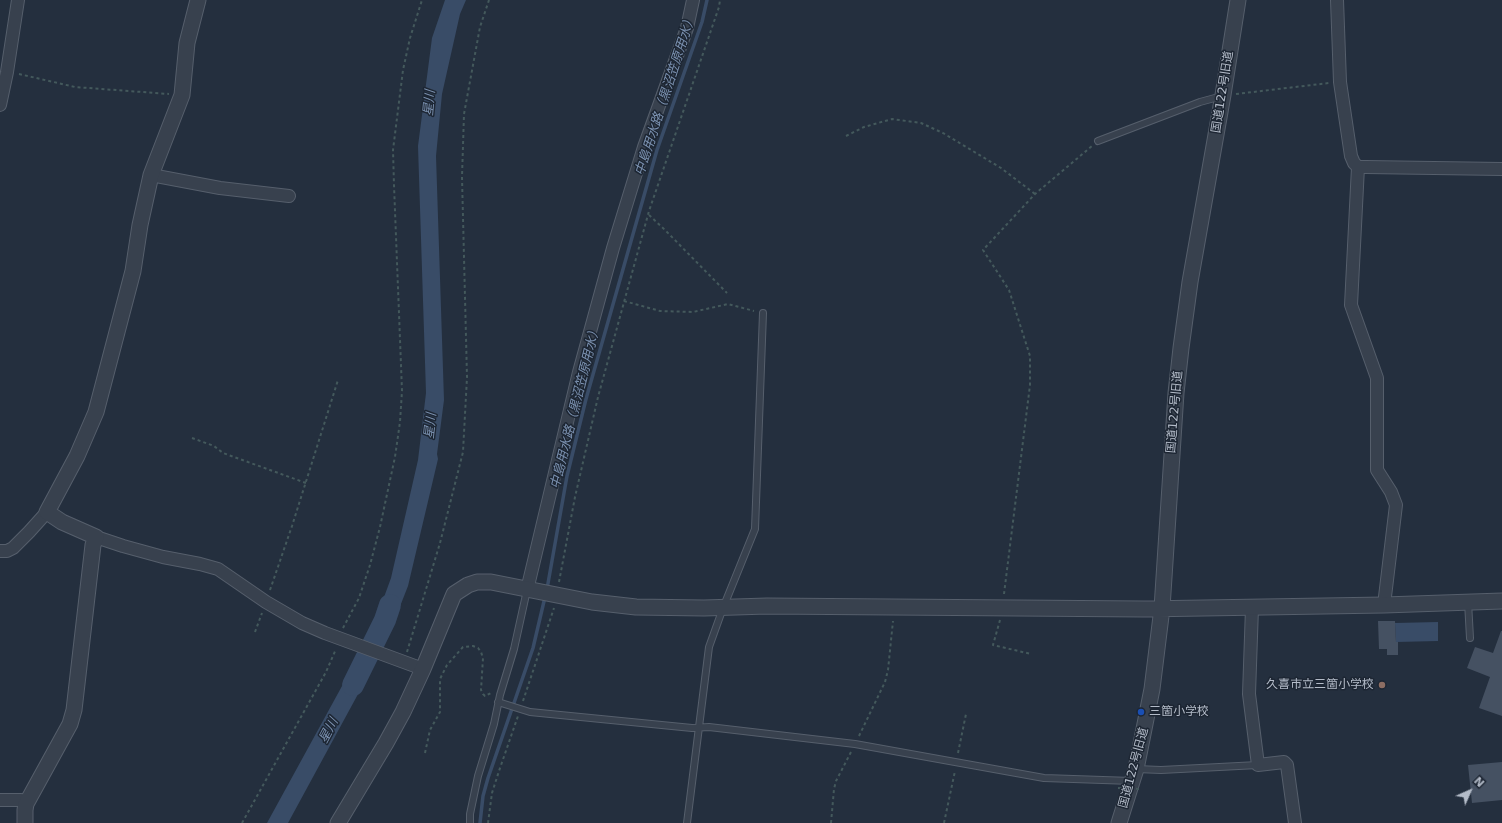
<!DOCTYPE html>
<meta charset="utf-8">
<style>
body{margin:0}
#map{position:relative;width:1502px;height:823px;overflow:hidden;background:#242f3e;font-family:"DejaVu Sans",sans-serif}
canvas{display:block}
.north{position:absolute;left:1450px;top:771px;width:40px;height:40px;-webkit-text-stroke:3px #1d2633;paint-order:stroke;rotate:45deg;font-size:11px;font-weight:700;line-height:16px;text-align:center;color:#b4bcc9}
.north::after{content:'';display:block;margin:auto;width:14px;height:18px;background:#b4bcc9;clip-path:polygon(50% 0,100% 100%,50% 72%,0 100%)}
</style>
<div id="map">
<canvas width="1502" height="823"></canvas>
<div class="north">N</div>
</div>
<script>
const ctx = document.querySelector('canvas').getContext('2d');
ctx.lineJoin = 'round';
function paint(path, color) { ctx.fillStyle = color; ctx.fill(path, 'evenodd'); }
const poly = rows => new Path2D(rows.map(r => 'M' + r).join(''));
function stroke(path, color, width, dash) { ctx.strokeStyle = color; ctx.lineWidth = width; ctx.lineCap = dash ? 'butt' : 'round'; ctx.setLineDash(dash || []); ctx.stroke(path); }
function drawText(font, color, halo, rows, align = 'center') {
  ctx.font = font + ' "DejaVu Sans","Noto Sans JP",sans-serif'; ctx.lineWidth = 3; ctx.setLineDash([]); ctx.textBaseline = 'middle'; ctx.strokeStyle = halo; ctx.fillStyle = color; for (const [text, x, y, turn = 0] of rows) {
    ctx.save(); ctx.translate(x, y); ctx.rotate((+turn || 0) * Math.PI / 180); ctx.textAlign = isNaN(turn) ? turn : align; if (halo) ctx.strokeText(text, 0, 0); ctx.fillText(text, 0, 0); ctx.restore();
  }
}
const water = poly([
 [445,0,466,0,460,14,442,94,436,156,444,400,437,454,438,459,408,586,388,637,372,630,391,578,418,460,426,393,418,146,432,38],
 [1438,622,1438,641,1396,642,1395,623],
 [359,655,376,661,288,823,267,823]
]);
const stream = poly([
 [547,589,567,476,586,399,657,150,702,22,707,0],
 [480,823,483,796,488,778,533,648,545,597]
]);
const river = poly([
 [353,685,385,620,390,605]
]);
const building = poly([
 [1378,621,1395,621,1396,642,1398,642,1398,655,1387,655,1387,649,1379,649],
 [1501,631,1502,631,1502,716,1479,708,1490,677,1467,668,1475,647,1493,653],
 [1502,762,1502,800,1472,803,1468,765]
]);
const path = poly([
 [19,74,75,87,169,94],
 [1236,94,1329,83],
 [846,136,864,127,892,119,921,123,943,133,1001,168,1035,194],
 [649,215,665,230,727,293],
 [624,301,660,311,693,312,728,304,754,311],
 [192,438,214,446,223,453,306,483],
 [559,582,575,497,598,397,649,211,719,7,720,0],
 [270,590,292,526,338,380],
 [1004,594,1030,385,1030,356,1009,290,983,250,1035,194,1092,146],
 [1000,620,993,645,1031,654],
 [343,628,359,598,370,565,380,527,395,457,400,422,402,391,394,185,393,150,403,70,410,38,422,0],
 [255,632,262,613],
 [407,652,440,543,463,452,467,377,462,177,464,114,480,27,489,0],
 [523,701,554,608],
 [859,736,885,682,888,670,893,621],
 [425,753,430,730,440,712,440,679,447,665,463,647,473,646,478,648,481,652,483,658,481,690,483,694,485,696,491,693],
 [958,753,966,714],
 [242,823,326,672,336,649],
 [488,823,492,793,499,771,518,716],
 [831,823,834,789,836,781,851,752],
 [944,823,955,771]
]);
const service = poly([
 [1098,141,1200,102,1222,96],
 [1468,602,1470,638],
 [498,702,530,712,692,728,709,727,855,744,1044,778,1132,781],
 [1136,769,1161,770,1258,765],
 [470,823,470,814,478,776,494,724,500,695,514,649,527,590],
 [687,823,709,647,723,608,755,529,763,313]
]);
const minor = poly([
 [1337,0,1340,82,1351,156,1354,163,1358,167,1366,167,1502,169],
 [0,105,7,72,18,0],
 [1358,167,1351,305,1377,378,1377,470,1391,492,1396,505,1384,605],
 [151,175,220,188,289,196],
 [96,537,123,546,163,557,200,564,218,569,266,602,302,623,325,633,423,669],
 [0,551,7,551,13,548,29,532,47,512],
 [527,590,579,372,613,248,644,147,687,28,693,0],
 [1252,608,1249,694,1258,765,1284,762,1287,765,1295,823],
 [0,800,21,800,27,802]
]);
const tertiary = poly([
 [25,823,25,810,26,804,70,724,74,710,93,545,96,537,62,522,47,512,77,456,96,412,133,271,140,225,151,175,182,95,187,43,198,0],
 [338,823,386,743,403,712,423,669,454,594,468,585,477,582,491,582,592,602,636,607,704,608,767,606,1143,609,1384,605,1502,601],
 [1119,823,1136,769,1152,689,1162,608,1176,393,1181,348,1190,282,1223,95,1238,0]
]);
const pathBridge = poly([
 [1118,788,1141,789]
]);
const markers = [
 [1382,685,4,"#8d6e63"],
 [1141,712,4,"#1a4fb4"]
];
const streetNames = [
 ["国道122号旧道",1223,92,-81],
 ["国道122号旧道",1175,412,-85],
 ["国道122号旧道",1134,768,-75]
];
const poiNames = [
 ["久喜市立三箇小学校",1374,685],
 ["三箇小学校",1149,712,"left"]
];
const waterNames = [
 ["中島用水路（黒沼笠原用水）",666,95,-72],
 ["星川",430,103,-85],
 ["中島用水路（黒沼笠原用水）",576,407,-76],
 ["星川",431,426,-84],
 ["星川",329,731,-62]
];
paint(water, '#394c67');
stroke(stream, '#394c67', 3.5);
stroke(river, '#394c67', 22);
paint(building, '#455162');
stroke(service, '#565f6c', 8);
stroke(minor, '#565f6c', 14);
stroke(tertiary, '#565f6c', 17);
stroke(path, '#44595c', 2, [3, 3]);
stroke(service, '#38414e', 6);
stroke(minor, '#38414e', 12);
stroke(tertiary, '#38414e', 15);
stroke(pathBridge, '#44595c', 2, [3, 3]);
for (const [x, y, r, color] of markers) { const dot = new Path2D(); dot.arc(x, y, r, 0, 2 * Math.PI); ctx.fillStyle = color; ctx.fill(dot); stroke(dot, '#1d2633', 1.5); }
drawText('12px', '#b4bcc9', '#1d2633', streetNames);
drawText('12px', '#b4bcc9', '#1d2633', poiNames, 'right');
drawText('italic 13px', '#7c92b1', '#1d2633', waterNames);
</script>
